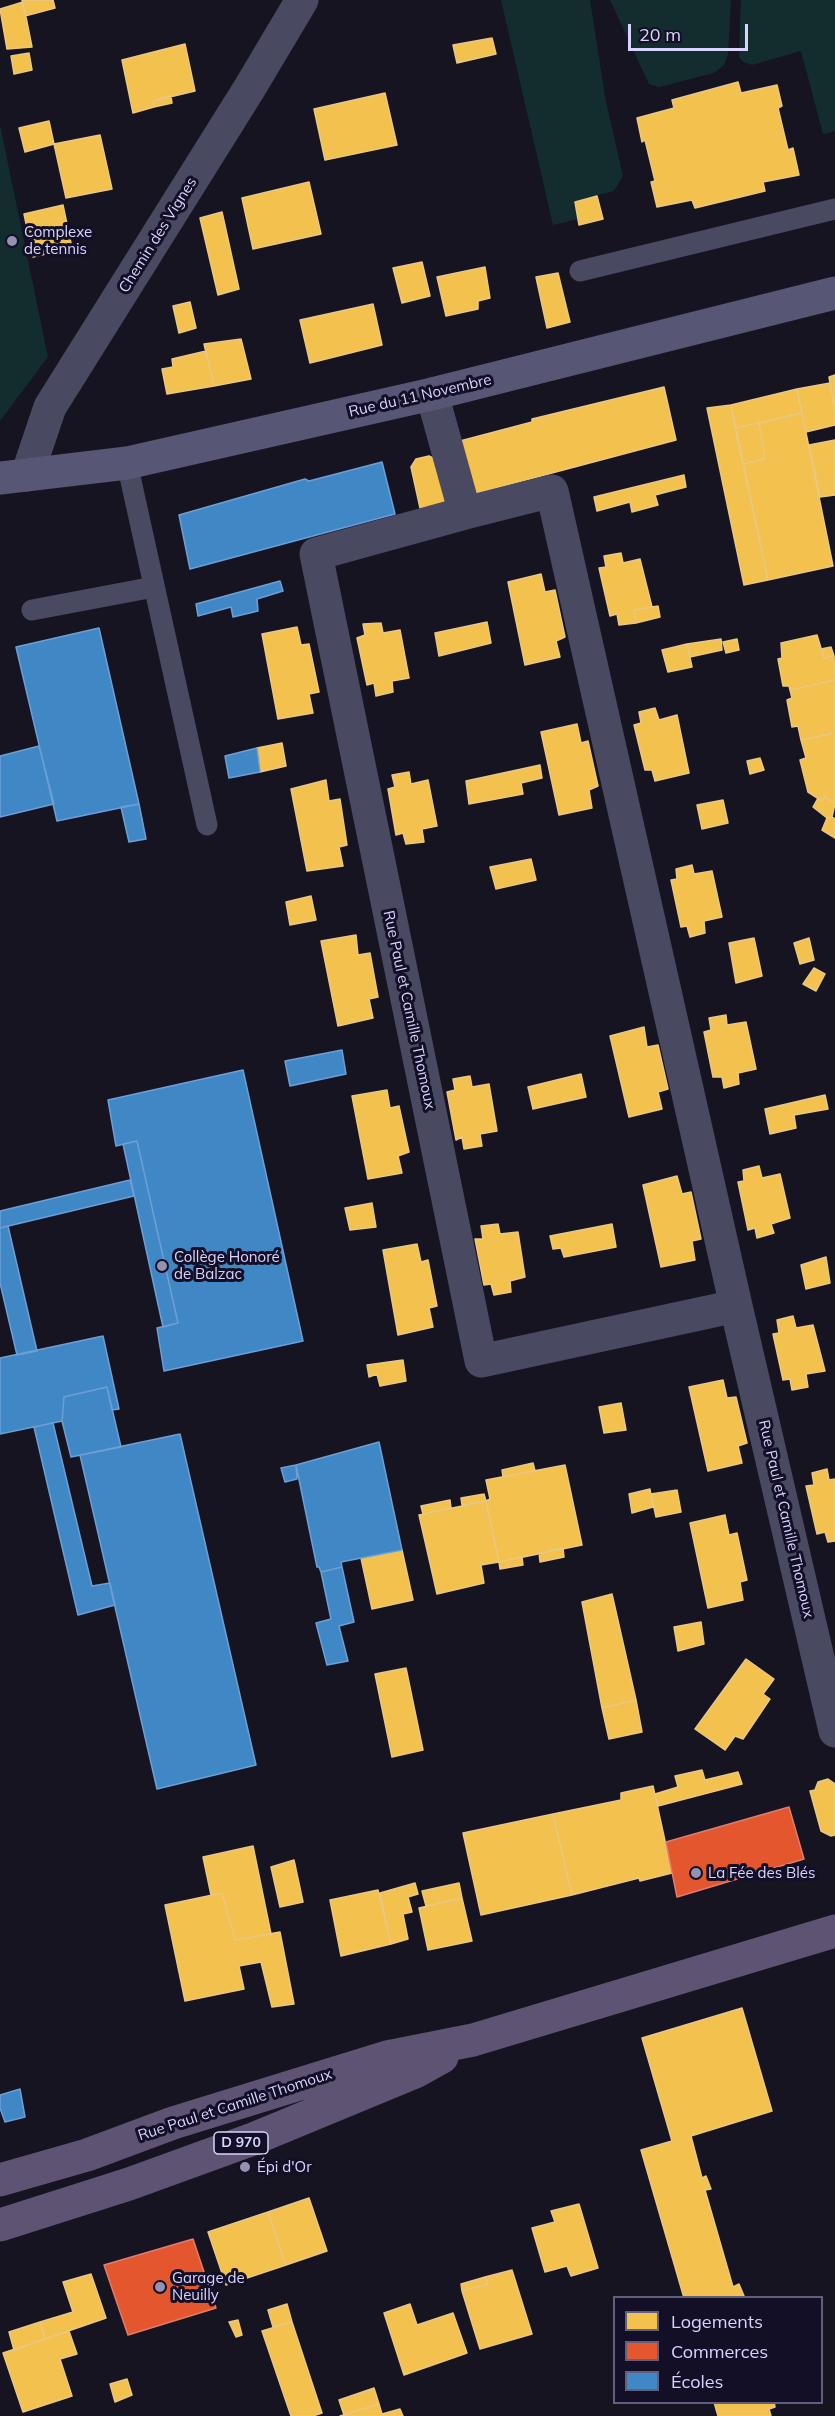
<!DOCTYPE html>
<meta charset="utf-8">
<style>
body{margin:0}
#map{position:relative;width:835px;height:2416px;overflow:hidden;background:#161421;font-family:Mulish,sans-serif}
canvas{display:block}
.legend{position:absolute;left:613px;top:2296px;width:210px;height:108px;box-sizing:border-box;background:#130f26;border:2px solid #625e7d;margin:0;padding:8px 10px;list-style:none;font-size:18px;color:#d9d4ff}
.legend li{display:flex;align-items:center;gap:12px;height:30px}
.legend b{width:30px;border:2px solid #625e7d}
.scale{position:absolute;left:628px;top:24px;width:120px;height:27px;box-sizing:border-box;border:3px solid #d9d4ff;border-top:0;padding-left:8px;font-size:18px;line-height:21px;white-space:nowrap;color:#d9d4ff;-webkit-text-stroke:4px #130f26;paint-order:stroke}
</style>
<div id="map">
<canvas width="835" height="2416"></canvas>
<ul class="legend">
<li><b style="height:16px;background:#f2c14e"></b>Logements</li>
<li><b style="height:16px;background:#e4572e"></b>Commerces</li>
<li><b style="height:16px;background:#3f88c5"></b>Écoles</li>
</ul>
<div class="scale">20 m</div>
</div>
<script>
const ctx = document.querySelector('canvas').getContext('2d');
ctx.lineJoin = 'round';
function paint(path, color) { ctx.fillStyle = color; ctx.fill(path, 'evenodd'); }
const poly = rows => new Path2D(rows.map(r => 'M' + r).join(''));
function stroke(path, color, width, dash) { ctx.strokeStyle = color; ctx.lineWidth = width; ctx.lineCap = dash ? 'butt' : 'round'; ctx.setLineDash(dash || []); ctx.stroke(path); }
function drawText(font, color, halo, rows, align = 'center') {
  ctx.font = font + ' Mulish,sans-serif'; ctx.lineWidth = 6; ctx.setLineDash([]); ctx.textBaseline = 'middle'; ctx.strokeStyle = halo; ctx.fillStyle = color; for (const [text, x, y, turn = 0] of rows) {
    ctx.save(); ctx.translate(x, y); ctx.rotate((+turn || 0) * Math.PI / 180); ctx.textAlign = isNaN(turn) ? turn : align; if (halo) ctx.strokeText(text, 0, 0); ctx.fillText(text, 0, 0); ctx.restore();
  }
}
const green = poly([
 [501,0,590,0,606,102,623,176,614,191,574,201,579,219,553,225],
 [610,0,731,0,728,54,724,65,714,73,659,87,649,84],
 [741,0,835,0,835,131,823,134,801,51,752,65,744,62,739,57],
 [0,125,48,357,0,421]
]);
const homes = poly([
 [22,0,53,0,55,8,25,16,22,0],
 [23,2,32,47,7,49,0,9,23,2],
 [492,38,496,54,457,63,453,45,492,38],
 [185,44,195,91,153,101,154,107,133,113,122,60,185,44],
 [29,53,32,70,14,74,11,56,29,53],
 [738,82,741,93,777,85,782,106,778,108,788,150,793,148,799,175,763,182,765,191,695,208,692,200,657,207,651,182,655,181,645,140,642,142,637,118,674,108,672,100,738,82],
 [385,93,397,145,325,160,314,109,385,93],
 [171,96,172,103,154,107,153,101,171,96],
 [49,121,54,144,25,152,19,128,49,121],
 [100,135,112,189,66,198,54,144,100,135],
 [309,182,321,234,253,249,242,198,309,182],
 [597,196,603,219,579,225,575,202,597,196],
 [63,205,72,248,33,257,24,214,63,205],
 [222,212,239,289,218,295,200,218,222,212],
 [422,262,430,296,402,303,393,268,422,262],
 [485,267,490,298,478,301,478,309,446,316,437,277,485,267],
 [558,273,570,322,547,328,536,277,558,273],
 [190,302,196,328,179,333,173,306,190,302],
 [373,304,382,345,310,363,300,320,373,304],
 [241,339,251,379,214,386,204,344,241,339],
 [206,351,214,386,167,394,162,369,173,367,172,359,206,351],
 [835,375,835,412,829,377,835,375],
 [830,383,835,412,835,425,806,432,797,389,830,383],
 [664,387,676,440,473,494,460,441,532,422,532,419,664,387],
 [797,389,802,413,735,428,731,405,797,389],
 [731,405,768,580,744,585,707,408,731,405],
 [802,413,833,566,768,580,743,464,765,459,759,423,802,413],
 [759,423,765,459,743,464,735,428,759,423],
 [835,440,835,495,820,497,809,445,835,440],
 [429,456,437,460,448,500,435,511,424,507,420,508,411,467,416,459,429,456],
 [684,475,686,487,655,495,658,505,632,512,630,502,597,511,594,497,684,475],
 [621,553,623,563,640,559,652,607,634,610,636,623,619,625,617,614,610,616,599,568,606,567,604,556,621,553],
 [541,574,545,592,555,590,565,637,556,641,560,657,525,665,508,582,541,574],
 [658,606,660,617,636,623,634,610,658,606],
 [487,622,491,643,439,656,435,633,487,622],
 [381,623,383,633,400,630,409,678,392,681,393,692,376,696,374,683,367,685,357,638,365,635,363,624,381,623],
 [297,627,301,645,309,644,319,692,309,694,313,713,278,719,262,634,297,627],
 [817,635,824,658,834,656,835,680,790,690,789,686,783,686,778,659,782,658,781,643,817,635],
 [721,639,722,650,690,657,687,644,721,639],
 [737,639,739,650,726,653,723,642,737,639],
 [687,644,692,667,668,672,662,650,687,644],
 [831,647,834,656,824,658,821,649,831,647],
 [835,680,835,733,801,740,798,726,792,727,787,700,792,698,790,690,835,680],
 [655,708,659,720,677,715,689,773,655,781,652,770,645,770,634,725,641,723,639,712,655,708],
 [577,724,581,743,588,741,598,786,589,790,592,808,559,815,541,732,577,724],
 [835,733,835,804,825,796,822,801,808,792,800,760,806,758,801,740,835,733],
 [282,743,286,766,260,772,257,748,282,743],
 [760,758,764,770,750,774,747,761,760,758],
 [540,765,542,778,521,783,523,794,469,804,466,781,540,765],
 [409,772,411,784,428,780,437,826,422,829,424,842,406,844,403,833,396,835,388,789,395,787,392,775,409,772],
 [326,780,329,801,340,799,347,845,339,847,343,866,307,871,291,789,326,780],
 [825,796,835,804,832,817,827,818,813,807,818,798,822,801,825,796],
 [723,800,728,823,702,829,697,805,723,800],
 [832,817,835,819,835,838,822,830,827,818,832,817],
 [531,859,536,880,496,889,490,867,531,859],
 [692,865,694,874,712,871,722,917,704,921,705,933,690,937,687,926,681,927,671,880,677,879,676,869,692,865],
 [311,896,316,920,290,925,286,902,311,896],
 [356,935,358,955,370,953,378,997,369,999,373,1018,338,1026,321,941,356,935],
 [754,938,762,976,736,983,729,943,754,938],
 [809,938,814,960,800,964,794,943,809,938],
 [814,968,825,974,816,991,803,984,814,968],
 [726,1015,727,1025,746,1022,756,1069,738,1073,739,1084,724,1088,722,1077,713,1077,704,1032,711,1030,709,1018,726,1015],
 [644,1027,647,1047,658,1045,668,1089,658,1092,662,1109,629,1117,610,1036,644,1027],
 [581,1074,586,1097,533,1109,528,1087,581,1074],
 [470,1076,472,1087,489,1084,497,1131,480,1134,482,1146,464,1149,462,1137,456,1140,447,1092,455,1090,453,1079,470,1076],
 [387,1090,390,1108,399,1106,409,1152,398,1156,402,1173,368,1179,352,1096,387,1090],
 [825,1095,828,1109,794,1115,796,1128,770,1134,765,1109,825,1095],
 [759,1166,762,1178,780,1174,790,1218,771,1224,774,1233,757,1238,755,1228,748,1230,738,1182,744,1181,743,1170,759,1166],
 [677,1176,682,1194,691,1192,701,1239,692,1241,695,1260,661,1267,643,1185,677,1176],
 [372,1203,376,1227,350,1230,345,1208,372,1203],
 [498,1224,500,1234,518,1232,525,1277,510,1281,511,1292,494,1295,491,1284,484,1285,475,1239,483,1239,481,1226,498,1224],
 [612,1224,616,1247,564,1257,561,1248,553,1249,550,1236,612,1224],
 [417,1244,421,1262,428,1260,437,1306,429,1308,433,1327,398,1335,383,1250,417,1244],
 [826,1257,830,1283,806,1289,801,1265,826,1257],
 [793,1316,796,1328,813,1325,825,1371,806,1374,808,1387,792,1390,790,1379,783,1380,773,1334,779,1333,777,1320,793,1316],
 [403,1360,406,1381,380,1386,377,1374,369,1377,367,1365,403,1360],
 [723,1380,727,1398,736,1397,747,1443,738,1446,742,1463,708,1471,689,1387,723,1380],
 [621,1403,626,1430,604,1433,599,1407,621,1403],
 [533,1463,535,1471,503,1477,502,1470,533,1463],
 [565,1465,582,1545,499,1562,486,1501,490,1499,486,1480,565,1465],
 [827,1469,829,1480,835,1479,835,1541,828,1542,825,1532,817,1534,806,1486,814,1485,812,1473,827,1469],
 [650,1489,653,1507,632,1513,629,1494,650,1489],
 [677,1490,681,1512,656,1517,651,1494,677,1490],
 [484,1494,486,1501,462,1505,461,1498,484,1494],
 [450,1500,451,1508,423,1514,421,1506,450,1500],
 [486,1501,499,1562,481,1565,484,1583,437,1594,419,1515,486,1501],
 [725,1515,729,1535,737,1533,747,1580,740,1582,743,1600,708,1608,690,1523,725,1515],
 [563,1548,564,1557,540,1562,539,1553,563,1548],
 [402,1550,413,1600,372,1609,361,1558,402,1550],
 [522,1557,523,1565,500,1569,499,1562,522,1557],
 [612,1594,636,1700,602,1708,582,1602,612,1594],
 [701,1622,704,1644,678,1651,674,1627,701,1622],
 [746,1659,774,1679,763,1694,770,1699,743,1739,735,1736,725,1750,695,1729,746,1659],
 [406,1668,423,1750,392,1757,375,1674,406,1668],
 [636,1700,642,1732,609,1739,602,1708,636,1700],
 [702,1770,705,1780,738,1772,742,1784,658,1806,655,1794,678,1787,675,1776,702,1770],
 [828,1779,835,1784,835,1835,831,1836,821,1831,810,1791,815,1790,818,1782,828,1779],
 [653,1786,672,1873,640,1881,639,1878,572,1895,553,1814,621,1800,621,1793,653,1786],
 [553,1814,572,1895,481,1915,463,1833,553,1814],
 [253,1846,271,1934,235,1940,222,1893,211,1895,203,1857,253,1846],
 [294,1860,303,1902,280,1907,271,1867,294,1860],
 [415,1883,418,1894,408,1897,412,1912,403,1914,408,1939,391,1944,380,1893,415,1883],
 [459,1883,462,1898,426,1906,422,1891,459,1883],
 [378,1890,391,1944,341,1956,330,1900,378,1890],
 [222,1893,235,1940,280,1932,294,2004,272,2007,261,1962,239,1966,244,1989,185,2001,165,1905,222,1893],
 [462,1898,472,1941,428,1950,419,1908,462,1898],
 [742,2008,772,2111,691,2136,702,2178,706,2176,711,2189,705,2190,733,2287,739,2284,744,2296,684,2298,641,2150,672,2141,642,2038,742,2008],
 [309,2198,327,2251,286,2265,268,2212,309,2198],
 [579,2204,598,2268,571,2276,567,2266,545,2272,532,2228,555,2222,551,2211,579,2204],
 [268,2212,286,2265,226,2285,208,2232,268,2212],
 [512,2270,532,2334,480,2349,462,2291,488,2284,485,2277,512,2270],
 [91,2274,106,2318,45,2339,40,2322,73,2312,63,2282,91,2274],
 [485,2277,488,2284,462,2291,461,2284,485,2277],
 [287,2304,292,2322,273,2327,268,2310,287,2304],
 [410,2304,417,2325,453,2313,467,2353,404,2375,384,2313,410,2304],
 [238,2320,242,2335,236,2337,229,2322,238,2320],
 [40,2322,45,2339,14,2350,9,2332,40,2322],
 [292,2322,322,2413,313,2416,291,2416,262,2331,292,2322],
 [69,2331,77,2354,60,2359,72,2396,23,2412,3,2353,69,2331],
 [127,2379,132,2395,115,2402,110,2384,127,2379],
 [374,2388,379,2404,344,2415,339,2400,374,2388],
 [714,2402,774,2402,775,2407,769,2409,771,2416,718,2416,714,2402],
 [379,2404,382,2414,400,2409,403,2416,340,2416,379,2404]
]);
const shops = poly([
 [789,1807,804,1859,677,1897,666,1842,789,1807],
 [193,2239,216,2308,128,2335,104,2265,193,2239]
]);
const schools = poly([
 [382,462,395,514,190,569,179,515,305,479,309,481,382,462],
 [280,581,283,591,257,599,258,611,233,617,231,607,198,616,196,604,280,581],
 [99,628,139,804,57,821,16,647,99,628],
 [39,746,54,804,0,817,0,756,39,746],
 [257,748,260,772,229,778,225,756,257,748],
 [139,804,146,839,129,842,121,807,139,804],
 [342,1050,346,1074,290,1086,285,1061,342,1050],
 [243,1070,303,1341,164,1371,157,1328,178,1323,137,1141,116,1146,108,1100,243,1070],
 [137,1141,178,1323,163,1327,123,1144,137,1141],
 [130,1180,134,1196,0,1228,0,1211,130,1180],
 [8,1226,37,1351,17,1355,0,1283,0,1228,8,1226],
 [103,1336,119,1409,112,1410,107,1387,64,1397,62,1421,0,1434,0,1358,103,1336],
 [107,1387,121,1447,71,1457,62,1421,64,1397,107,1387],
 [53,1423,92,1586,110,1583,115,1605,78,1615,34,1427,53,1423],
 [180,1434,256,1765,157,1789,80,1455,180,1434],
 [379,1442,402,1550,341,1562,342,1567,321,1572,319,1567,317,1567,296,1465,379,1442],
 [296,1465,297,1479,285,1482,281,1468,296,1465],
 [342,1567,354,1622,339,1626,348,1661,327,1665,316,1623,331,1619,321,1572,342,1567],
 [20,2089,25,2117,5,2122,0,2108,0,2095,20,2089]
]);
const lane = poly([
 [580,271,835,209],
 [127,463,207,825],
 [32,610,154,587]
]);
const street = poly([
 [432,394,465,513,552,491,736,1306,835,1731],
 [27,475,50,407,249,89,302,0],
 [465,513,316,554,481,1361,736,1306]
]);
const secondary = poly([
 [0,478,127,463,432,394,835,293]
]);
const primary = poly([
 [0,2180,87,2155,173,2123,387,2057,473,2040,835,1931],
 [0,2225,129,2184,253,2139,415,2072,442,2057]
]);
const markers = [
 [12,241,6,"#9591b1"],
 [162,1266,6,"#9591b1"],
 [696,1873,6,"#9591b1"],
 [245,2167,6,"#9591b1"],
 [160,2287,6,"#9591b1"]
];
const shields = [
 [241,2143,54]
];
const shieldNames = [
 ["D 970",241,2143]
];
const poiNames = [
 ["Complexe",24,232],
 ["de tennis",24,249],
 ["Collège Honoré",174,1257],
 ["de Balzac",174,1274],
 ["La Fée des Blés",708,1873],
 ["Épi d'Or",257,2167],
 ["Garage de",172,2278],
 ["Neuilly",172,2295]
];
const streetNames = [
 ["Chemin des Vignes",158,235,-58],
 ["Rue du 11 Novembre",420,396,-13],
 ["Rue Paul et Camille Thomoux",409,1010,78],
 ["Rue Paul et Camille Thomoux",786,1519,77],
 ["Rue Paul et Camille Thomoux",235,2105,-18]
];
paint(green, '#132c2d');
paint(homes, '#f2c14e');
stroke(homes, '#eac783', 1.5);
paint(shops, '#e4572e');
stroke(shops, '#e17c6d', 1.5);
paint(schools, '#3f88c5');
stroke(schools, '#6d9fd6', 1.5);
stroke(lane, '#4a4962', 21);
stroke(street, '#4a4962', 33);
stroke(secondary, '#575674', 33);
stroke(primary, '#5e5373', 33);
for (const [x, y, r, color] of markers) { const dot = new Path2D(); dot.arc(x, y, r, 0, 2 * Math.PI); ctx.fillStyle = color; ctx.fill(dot); stroke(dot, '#130f26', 2); }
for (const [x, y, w] of shields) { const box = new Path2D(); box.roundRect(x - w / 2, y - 11, w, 22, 4.5); ctx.fillStyle = '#130f26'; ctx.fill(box); stroke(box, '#d9d4ff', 1.5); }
drawText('bold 14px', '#d9d4ff', null, shieldNames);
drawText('15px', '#d9d4ff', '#130f26', poiNames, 'left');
drawText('15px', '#d9d4ff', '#130f26', streetNames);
</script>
